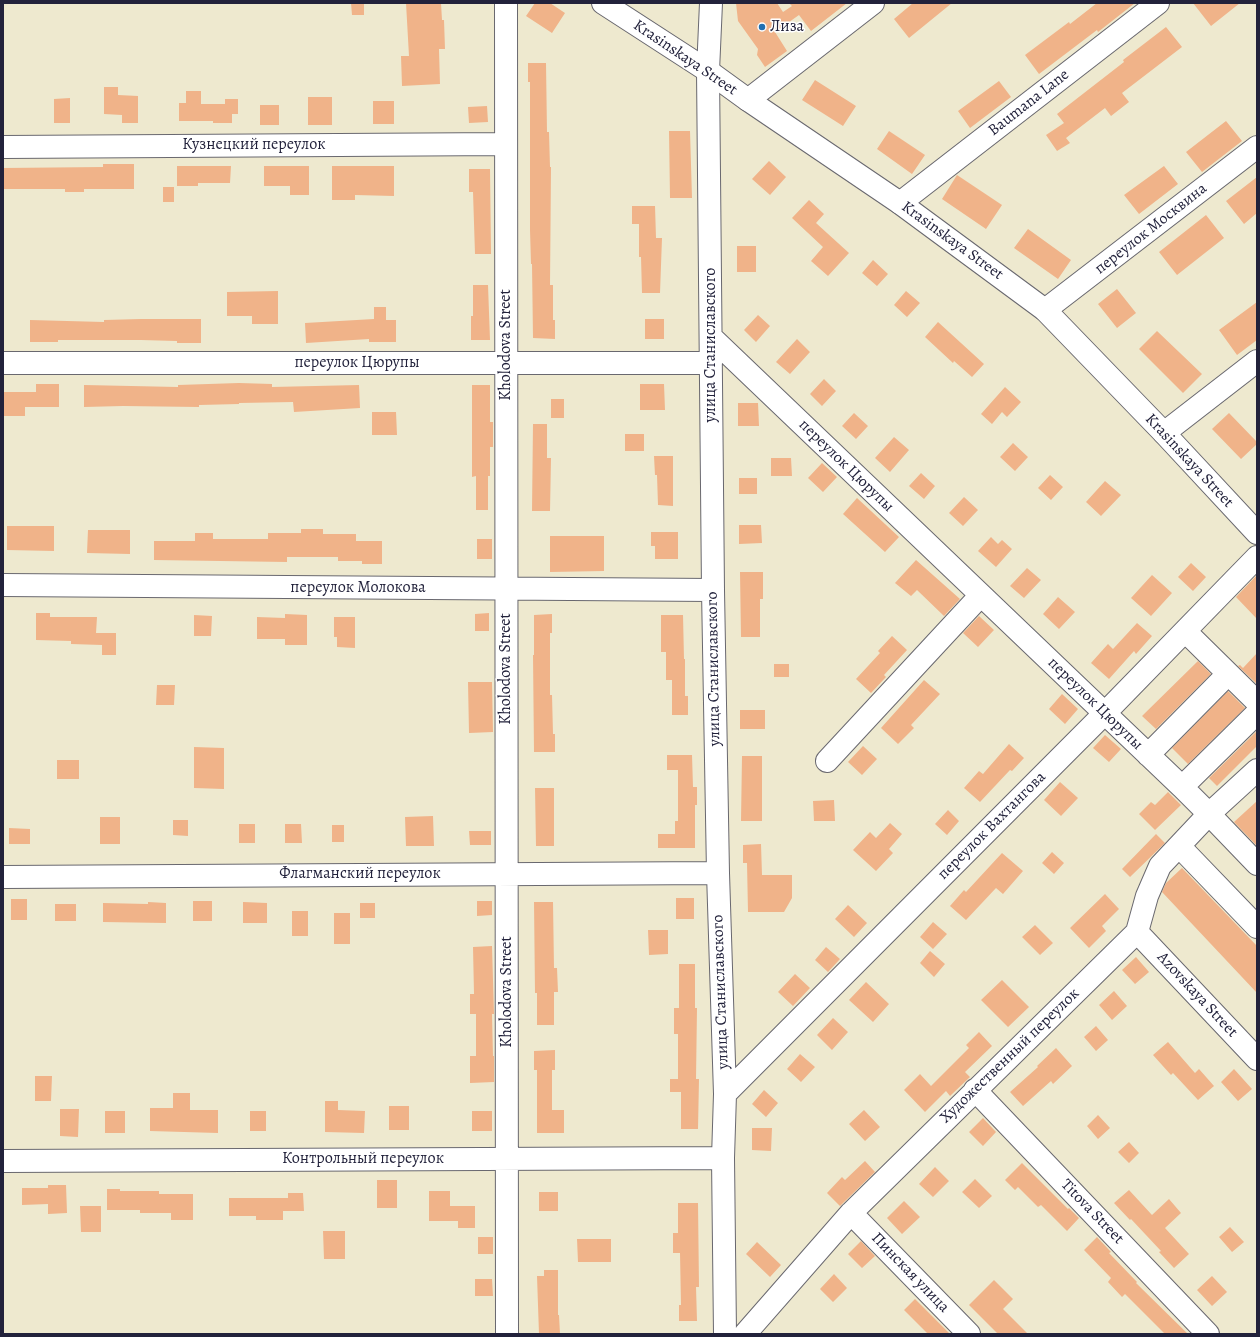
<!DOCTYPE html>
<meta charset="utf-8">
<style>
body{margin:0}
#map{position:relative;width:1260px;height:1337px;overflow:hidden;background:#eee9cf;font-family:Alegreya,serif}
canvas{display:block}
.frame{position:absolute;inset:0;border:4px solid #22223b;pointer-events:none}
</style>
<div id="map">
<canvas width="1260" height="1337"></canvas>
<div class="frame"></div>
</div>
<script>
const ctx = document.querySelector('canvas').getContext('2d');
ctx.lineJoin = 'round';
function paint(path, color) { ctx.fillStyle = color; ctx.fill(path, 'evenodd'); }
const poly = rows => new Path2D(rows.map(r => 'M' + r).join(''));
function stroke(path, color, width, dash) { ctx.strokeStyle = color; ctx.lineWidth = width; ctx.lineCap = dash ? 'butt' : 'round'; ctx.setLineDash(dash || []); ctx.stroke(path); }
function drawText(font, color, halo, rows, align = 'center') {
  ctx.font = font + ' Alegreya,serif'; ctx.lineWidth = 3; ctx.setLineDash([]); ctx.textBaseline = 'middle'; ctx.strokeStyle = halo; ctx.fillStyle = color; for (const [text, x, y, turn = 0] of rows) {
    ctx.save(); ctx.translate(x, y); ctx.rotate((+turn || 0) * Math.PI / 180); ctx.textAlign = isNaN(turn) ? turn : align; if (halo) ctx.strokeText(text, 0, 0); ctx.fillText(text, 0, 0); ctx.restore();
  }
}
const building = poly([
 [351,3,364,3,364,15,352,15],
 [406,3,441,3,442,20,444,20,445,49,439,49,440,84,402,86,401,56,409,56],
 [535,3,550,3,565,13,552,33,526,16],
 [736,3,777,3,783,12,792,6,789,3,847,3,811,31,799,15,775,32,787,51,765,67,757,55,758,49,738,21],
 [913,3,952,3,909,38,894,19],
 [1097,3,1135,3,1098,32,1097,30,1039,74,1025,55,1069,22,1070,24],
 [1193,3,1240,3,1211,26],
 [1166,27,1182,47,1122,93,1129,102,1111,116,1105,108,1066,138,1070,143,1057,151,1046,135,1064,123,1057,114,1124,62,1123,60],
 [528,63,546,63,547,132,549,132,550,167,551,167,550,285,553,285,553,320,555,320,555,339,533,338,532,264,531,264,530,230,530,82,528,82],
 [815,80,856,106,843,126,802,100],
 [999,81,1011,97,970,128,958,111],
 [104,87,118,87,118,95,138,96,138,123,122,123,122,115,104,114],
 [186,91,201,91,201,104,225,104,225,99,238,99,238,114,232,114,232,123,213,123,213,121,179,121,179,103,186,103],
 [308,97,332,97,332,125,308,125],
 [70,98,70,123,54,123,54,99],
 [373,101,394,101,394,124,373,124],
 [260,105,279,105,279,125,260,125],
 [487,106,488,122,469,123,468,107],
 [1226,121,1242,141,1202,172,1186,152],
 [669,131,690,131,692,198,670,198],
 [889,131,925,155,912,174,877,149],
 [769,161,786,177,770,195,752,179],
 [103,164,134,164,134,189,84,189,84,192,65,192,65,189,3,189,3,168,103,167],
 [177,166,231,166,230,183,198,183,198,186,177,186],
 [264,166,309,166,309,195,290,195,290,186,264,186],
 [332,166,394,166,394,196,355,195,355,200,332,200],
 [1164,166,1178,184,1139,214,1124,195],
 [469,169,490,169,491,254,475,254,473,192,469,192],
 [957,175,1002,205,986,229,942,199],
 [1257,177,1257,213,1244,224,1226,201],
 [163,187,174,187,174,202,163,202],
 [809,200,824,214,816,223,849,253,828,276,811,261,823,247,792,218],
 [632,206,655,206,656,238,662,238,660,293,642,293,641,257,639,257,639,224,632,224],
 [1206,215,1224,238,1177,275,1159,252],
 [1028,229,1071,260,1058,279,1014,248],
 [737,246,756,246,756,272,737,272],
 [873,260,888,274,877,286,862,273],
 [473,285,488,285,490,340,471,340,471,316,473,316],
 [1117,289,1136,313,1117,328,1098,304],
 [278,291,278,324,252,324,252,316,227,316,227,292],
 [906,291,920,303,907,317,894,305],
 [1257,302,1257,340,1237,355,1219,330],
 [374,307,386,307,386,320,396,320,396,342,369,342,369,339,306,343,305,323,374,319],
 [758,315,770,326,756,342,744,330],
 [141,319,201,319,201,343,177,343,177,341,141,340,58,340,58,342,30,342,30,320,104,322,104,320],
 [645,319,664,319,664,339,645,339],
 [938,322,984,364,972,377,954,361,953,363,925,337],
 [1157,331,1202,374,1183,393,1139,349],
 [797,339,810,352,790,374,776,362],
 [824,379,836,391,822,406,810,394],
 [239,383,272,384,272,387,359,385,360,408,294,412,293,402,239,403,239,404,199,405,199,407,123,406,84,407,84,385,178,387,178,385],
 [36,384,59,384,59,407,25,407,25,416,3,416,3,392,36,392],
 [640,384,664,384,665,410,640,410],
 [472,385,490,385,490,422,493,422,493,447,490,447,490,476,488,476,488,510,476,510,476,476,472,477],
 [1005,387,1021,402,1007,417,1002,412,992,424,981,414],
 [551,399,564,399,564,418,551,418],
 [738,403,758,403,759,426,738,426],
 [372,412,396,412,397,435,372,435],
 [854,413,868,426,856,439,842,426],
 [1229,413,1257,442,1257,444,1241,459,1212,429],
 [533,424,547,424,547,458,551,458,550,511,532,511],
 [625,434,644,434,644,451,625,451],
 [894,437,909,450,890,472,875,458],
 [1013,443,1028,457,1015,471,1000,457],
 [654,456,673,456,673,506,658,505,657,475,655,475],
 [771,458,791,458,792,476,771,476],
 [822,463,837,477,823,492,808,478],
 [921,473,935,486,924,499,909,486],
 [1050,475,1063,487,1051,500,1038,488],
 [739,478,757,478,757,494,739,494],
 [1105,481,1121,495,1101,516,1086,502],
 [964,497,978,510,963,526,949,513],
 [857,498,899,537,885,552,843,514],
 [739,525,761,525,762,543,739,544],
 [7,526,54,526,54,551,7,550],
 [301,529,323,529,323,534,356,534,356,541,382,541,382,564,362,564,362,561,338,561,338,557,287,557,287,562,154,560,154,541,195,541,195,533,213,533,213,539,268,539,268,533,301,533],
 [88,530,130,530,130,554,87,553],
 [651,532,678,532,678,559,655,559,655,546,651,546],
 [550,536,604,536,604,571,550,572],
 [991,537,998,544,1002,540,1012,549,996,567,978,551],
 [477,539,492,539,492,559,477,559],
 [916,560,960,599,944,616,917,590,911,596,895,583],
 [1191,563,1206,577,1193,591,1178,577],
 [1027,568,1041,580,1024,598,1010,586],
 [740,572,763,572,763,599,760,599,760,637,741,637],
 [1152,575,1172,593,1151,616,1131,598],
 [1257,575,1257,619,1236,597],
 [1058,597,1075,612,1059,629,1043,614],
 [36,613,50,613,50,617,97,617,96,633,116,633,116,655,102,655,102,645,71,644,71,641,36,640],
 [489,613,489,631,475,631,475,614],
 [285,614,307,615,307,645,285,645,285,639,257,639,257,617,285,618],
 [552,614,552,633,550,633,550,695,552,695,553,734,555,734,555,752,534,752,533,655,534,655,534,615],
 [194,615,212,616,211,636,194,636],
 [661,615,683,615,684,659,685,659,685,696,688,696,688,715,672,715,672,680,666,680,666,652,661,652],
 [979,616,994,630,978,647,963,633],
 [334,617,355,617,355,648,337,647,337,637,334,637],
 [1137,623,1152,636,1136,654,1134,651,1109,679,1091,663,1108,644,1113,649],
 [892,636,907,650,884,675,886,677,871,693,856,679,880,653,878,651],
 [1257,653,1257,684,1238,666,1240,665,1243,668],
 [1198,661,1211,674,1156,729,1142,716],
 [774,664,789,664,789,677,774,677],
 [924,680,940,694,911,725,914,728,898,744,881,728],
 [468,682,492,682,493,732,469,733],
 [157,685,175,685,174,705,156,705],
 [1228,691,1245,708,1188,764,1172,748],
 [1062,694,1078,709,1065,724,1049,709],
 [740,710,765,710,765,729,740,729],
 [1257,731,1257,746,1217,786,1209,778],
 [1105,735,1121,749,1109,762,1093,748],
 [1009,744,1024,758,1012,771,1010,770,980,802,964,788,979,771,983,774],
 [863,746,877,759,862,775,848,762],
 [194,747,224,748,224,789,194,788],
 [667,755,692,755,693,787,697,787,697,805,695,805,695,848,658,848,658,834,675,834,675,821,678,821,678,770,667,770],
 [742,756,762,756,762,821,741,821],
 [57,760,79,760,79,779,57,779],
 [1060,782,1078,798,1061,816,1044,800],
 [535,788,554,788,554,846,536,846],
 [1168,792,1181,805,1155,830,1139,814,1151,802,1155,805],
 [834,800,835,821,814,821,813,801],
 [1257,801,1257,846,1234,822],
 [948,810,959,821,947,835,935,824],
 [433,816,434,846,406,846,405,817],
 [100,817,120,817,120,844,100,844],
 [173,820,188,820,188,836,173,835],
 [890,823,902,834,889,849,893,853,876,871,853,850,870,832,876,838],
 [239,824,255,824,255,843,239,843],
 [285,824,301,824,302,843,285,843],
 [332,825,344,825,344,842,332,842],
 [9,828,30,829,30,844,9,844],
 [469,831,491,831,491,845,470,845],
 [1156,834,1165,843,1130,877,1122,869],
 [761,844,762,875,792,875,792,898,784,912,748,912,747,863,743,863,743,845],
 [1052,852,1064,863,1054,874,1042,863],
 [1002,853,1023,871,1003,894,996,888,966,920,950,906,964,890,966,892],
 [1182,868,1257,946,1257,993,1162,892,1166,883],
 [1105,894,1119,909,1102,926,1106,931,1089,948,1070,928],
 [676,898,694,898,694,919,676,919],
 [11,899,27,899,27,920,11,920],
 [193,901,212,901,212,921,193,921],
 [477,901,492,901,492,915,477,916],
 [148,902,166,903,166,923,103,922,103,903,148,904],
 [243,902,267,903,267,923,243,923],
 [534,902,553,902,554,968,557,968,558,992,554,992,554,1025,537,1025,537,993,535,993],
 [360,903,375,903,375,918,360,918],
 [55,904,76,904,76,921,55,921],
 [848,905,867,923,854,937,835,919],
 [292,911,308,911,308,936,292,936],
 [334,913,350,913,350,944,334,944],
 [933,922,947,934,933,949,920,937],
 [1035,925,1053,943,1040,955,1022,937],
 [648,930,668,930,668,954,649,955],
 [492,946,494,1014,492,1014,493,1056,494,1056,494,1082,470,1083,470,1056,476,1056,476,1014,470,1014,470,994,474,994,473,947],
 [826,947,840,959,828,972,815,960],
 [930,951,945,964,934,977,920,963],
 [1136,957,1149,972,1135,984,1122,970],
 [679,964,695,964,695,1008,697,1008,696,1079,699,1079,698,1129,681,1129,681,1092,670,1092,670,1079,678,1079,678,1034,674,1034,674,1008,679,1008],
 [795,974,810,988,793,1006,778,992],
 [1002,980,1029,1007,1008,1027,981,1000],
 [866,982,889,1004,873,1022,849,1000],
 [1114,991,1127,1006,1112,1020,1099,1005],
 [833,1018,848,1032,832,1050,817,1035],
 [1096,1026,1108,1040,1096,1051,1084,1037],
 [979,1032,992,1046,965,1072,970,1077,950,1096,946,1091,925,1112,904,1090,920,1074,931,1086,969,1048,966,1045],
 [1168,1042,1195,1073,1199,1069,1214,1086,1198,1100,1173,1073,1171,1075,1153,1055],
 [1056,1048,1072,1066,1053,1084,1051,1081,1023,1106,1010,1092,1038,1067,1037,1066],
 [555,1050,555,1070,552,1070,552,1110,564,1110,564,1133,537,1133,537,1070,534,1070,534,1051],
 [800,1054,815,1067,801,1082,787,1069],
 [1234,1069,1252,1089,1238,1101,1221,1082],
 [35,1076,52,1076,51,1101,35,1101],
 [764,1090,778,1103,766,1117,752,1104],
 [173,1093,190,1093,190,1110,218,1110,218,1133,150,1131,150,1108,173,1108],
 [325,1101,338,1101,338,1110,365,1111,364,1133,325,1132],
 [389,1106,409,1106,409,1130,389,1130],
 [60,1109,79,1109,78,1137,60,1136],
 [864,1110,880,1127,865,1141,849,1124],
 [105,1111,125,1111,125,1133,105,1133],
 [250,1111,266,1111,266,1131,250,1131],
 [472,1111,492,1111,492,1131,472,1131],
 [1098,1115,1110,1128,1098,1139,1087,1126],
 [983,1118,996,1132,983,1146,969,1132],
 [752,1128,772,1128,771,1151,752,1150],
 [1129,1142,1139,1153,1129,1163,1118,1152],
 [865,1161,875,1172,840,1206,827,1193,842,1177,845,1180],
 [1022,1163,1068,1209,1069,1208,1079,1218,1067,1231,1041,1205,1038,1207,1018,1187,1015,1190,1005,1180],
 [935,1167,949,1181,933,1197,919,1184],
 [975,1179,992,1196,979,1208,962,1192],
 [377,1180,397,1180,397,1208,377,1208],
 [48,1185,66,1185,67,1213,48,1214,48,1204,22,1205,22,1188,48,1188],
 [107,1189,120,1189,120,1191,159,1191,159,1194,193,1194,193,1220,171,1220,171,1213,140,1213,140,1210,107,1210],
 [1129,1190,1152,1215,1169,1199,1181,1213,1165,1228,1189,1254,1174,1268,1159,1252,1161,1251,1131,1219,1130,1220,1114,1203],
 [429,1191,450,1191,450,1206,475,1206,475,1228,458,1228,458,1221,429,1221],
 [539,1192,558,1192,558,1211,539,1211],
 [288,1193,303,1193,304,1211,283,1211,283,1220,256,1220,256,1216,229,1216,229,1198,288,1198],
 [904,1201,920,1217,902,1234,887,1218],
 [678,1203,698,1203,699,1287,696,1287,697,1321,679,1321,679,1305,681,1305,680,1253,673,1253,673,1233,678,1233],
 [80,1206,101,1206,101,1232,81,1232],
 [1230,1227,1244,1242,1232,1252,1219,1237],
 [323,1231,345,1231,345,1259,324,1259],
 [478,1237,493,1237,493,1254,478,1254],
 [1097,1237,1111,1252,1109,1253,1137,1282,1136,1283,1188,1334,1165,1334,1125,1294,1122,1297,1108,1282,1111,1278,1084,1250],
 [577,1239,611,1239,611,1262,578,1262],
 [861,1241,875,1256,862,1268,848,1254],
 [757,1242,781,1265,770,1277,746,1254],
 [544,1270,558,1270,558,1315,559,1315,560,1334,539,1334,537,1276,544,1276],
 [834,1274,847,1288,833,1302,820,1289],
 [1212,1276,1227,1292,1212,1306,1197,1290],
 [475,1279,492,1279,493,1296,475,1296],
 [994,1280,1013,1299,1003,1309,1028,1334,998,1334,969,1305],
 [915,1299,950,1334,928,1334,904,1310]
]);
const minor = poly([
 [506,3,507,1334],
 [711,3,708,71,713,590,718,873,725,1094,723,1158,725,1334],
 [748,100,873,3],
 [3,147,506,144],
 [900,203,1158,3],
 [1045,310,1257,147],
 [711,337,1182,787,1209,814,1257,864],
 [3,363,711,363],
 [1164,433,1257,361],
 [3,585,713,590],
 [1185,631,1257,702],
 [1148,755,1228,674],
 [827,761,981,595],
 [1182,787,1257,713],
 [1179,846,1257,927],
 [3,877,718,873],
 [1137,932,1257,1059],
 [975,1090,1208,1334],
 [725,1094,1105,713,1257,557],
 [3,1161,723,1158],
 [851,1213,969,1334],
 [745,1334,851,1213,1137,932,1147,896,1160,866,1209,814,1257,770]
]);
const major = poly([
 [603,3,708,71,748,100,900,203,1045,310,1164,433,1257,533]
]);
const markers = [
 [762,27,4,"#1f6fb2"]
];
const poiNames = [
 ["Лиза",770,27]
];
const streetNames = [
 ["Krasinskaya Street",685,58,34],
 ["Baumana Lane",1029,103,-38],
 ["Кузнецкий переулок",254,145],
 ["переулок Москвина",1151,229,-38],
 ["Krasinskaya Street",952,241,36],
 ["Kholodova Street",506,345,-90],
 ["улица Станиславского",711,345,-90],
 ["переулок Цюрупы",357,363],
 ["Krasinskaya Street",1189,461,47],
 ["переулок Цюрупы",846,466,44],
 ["переулок Молокова",358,588],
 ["Kholodova Street",506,669,-90],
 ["улица Станиславского",714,669,-91],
 ["переулок Цюрупы",1095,704,44],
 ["переулок Вахтангова",992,826,-45],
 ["Флагманский переулок",360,874],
 ["Kholodova Street",507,992,-90],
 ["улица Станиславского",721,992,-92],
 ["Azovskaya Street",1197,995,47],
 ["Художественный переулок",1010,1056,-44],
 ["Контрольный переулок",363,1159],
 ["Titova Street",1092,1212,46],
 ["Пинская улица",910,1273,46]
];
paint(building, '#f0b389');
stroke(minor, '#69686f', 24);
stroke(major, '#69686f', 24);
stroke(minor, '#fff', 22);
stroke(major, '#fff', 22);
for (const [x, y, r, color] of markers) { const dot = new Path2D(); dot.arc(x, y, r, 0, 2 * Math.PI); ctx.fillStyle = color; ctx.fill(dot); stroke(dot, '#fff', 1.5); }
drawText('16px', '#22223b', '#fff', poiNames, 'left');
drawText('16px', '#22223b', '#fff', streetNames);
</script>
